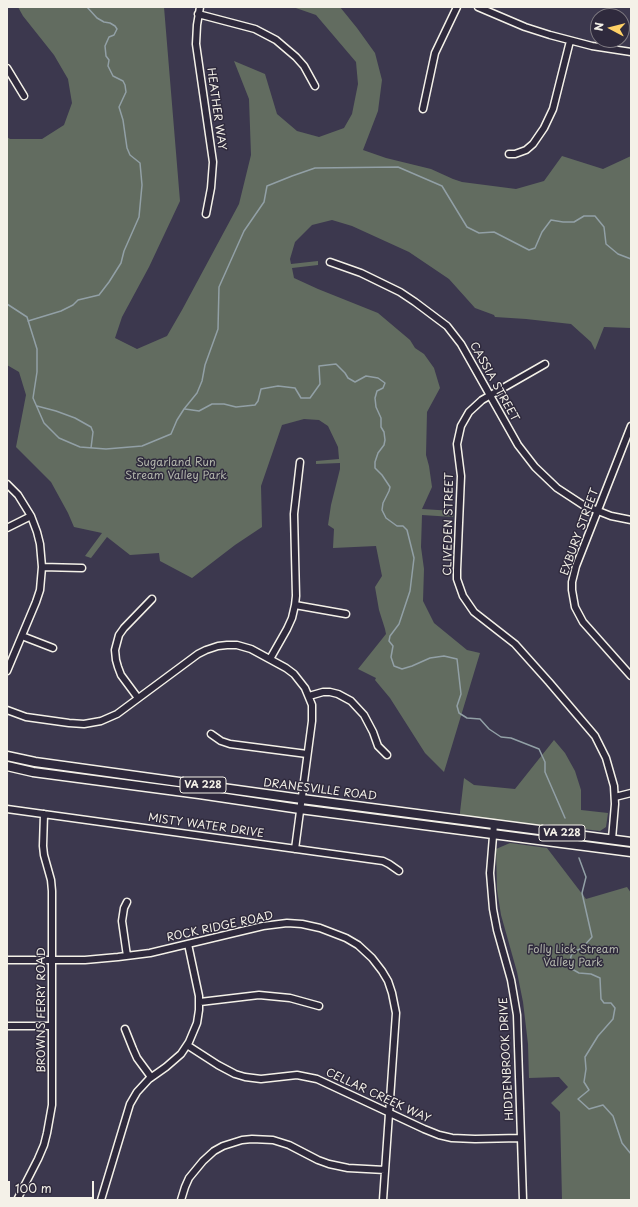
<!DOCTYPE html>
<style>
body{margin:0}
#map{position:relative;width:638px;height:1207px;overflow:hidden;background:#3c384e;font-family:"Playpen Sans",sans-serif}
canvas{display:block}
.frame{position:absolute;inset:0;border:8px solid #f4f1e8;pointer-events:none}
.north{position:absolute;left:590px;top:8px;width:40px;height:40px;box-sizing:border-box;background:#2f2a3d;border:1px solid #7e7a81;border-radius:50%;rotate:277deg;font-size:11px;font-weight:700;line-height:16px;text-align:center;color:#f4f1e8}
.north::after{content:'';display:block;margin:auto;width:14px;height:18px;background:#ffd166;clip-path:polygon(50% 0,100% 100%,50% 72%,0 100%)}
.scale{position:absolute;left:8px;top:1181px;width:86px;height:18px;box-sizing:border-box;border:2px solid #f4f1e8;border-top:0;padding-left:5px;font-size:12px;line-height:14px;white-space:nowrap;color:#f4f1e8;-webkit-text-stroke:3px #2f2a3d;paint-order:stroke}
</style>
<div id="map">
<canvas width="638" height="1207"></canvas>
<div class="frame"></div>
<div class="north">N</div>
<div class="scale">100 m</div>
</div>
<script>
const ctx = document.querySelector('canvas').getContext('2d');
ctx.lineJoin = 'round';
function paint(path, color) { ctx.fillStyle = color; ctx.fill(path, 'evenodd'); }
const poly = rows => new Path2D(rows.map(r => 'M' + r).join(''));
function stroke(path, color, width, dash) { ctx.strokeStyle = color; ctx.lineWidth = width; ctx.lineCap = dash ? 'butt' : 'round'; ctx.setLineDash(dash || []); ctx.stroke(path); }
function drawText(font, color, halo, rows, align = 'center') {
  ctx.font = font + ' "Playpen Sans",sans-serif'; ctx.lineWidth = 3; ctx.setLineDash([]); ctx.textBaseline = 'middle'; ctx.strokeStyle = halo; ctx.fillStyle = color; for (const [text, x, y, turn = 0] of rows) {
    ctx.save(); ctx.translate(x, y); ctx.rotate((+turn || 0) * Math.PI / 180); ctx.textAlign = isNaN(turn) ? turn : align; if (halo) ctx.strokeText(text, 0, 0); ctx.fillText(text, 0, 0); ctx.restore();
  }
}
const green = poly([
 [18,7,164,7,180,201,149,267,122,317,115,338,137,349,167,336,182,310,239,204,251,155,249,99,234,61,265,74,277,114,297,131,319,137,344,128,352,114,358,84,356,62,316,15,293,7,340,7,357,28,375,53,382,80,378,111,363,150,386,158,431,169,453,179,462,182,516,189,544,181,562,156,603,169,631,156,631,328,604,327,595,350,591,342,571,324,526,319,495,317,494,315,475,308,449,279,409,252,352,226,332,220,312,225,295,242,290,259,291,264,318,261,318,265,292,268,294,278,318,289,378,313,410,340,415,348,424,354,434,368,440,388,427,412,426,455,429,466,432,487,422,509,454,511,453,517,422,515,421,547,424,569,423,601,434,623,467,650,480,653,444,772,425,753,390,698,375,680,376,678,358,669,386,634,385,629,379,610,375,587,382,576,376,546,333,548,334,529,328,525,331,505,340,469,340,463,316,464,316,461,339,459,338,447,328,426,319,420,304,419,282,425,261,486,262,527,235,545,192,578,160,561,159,553,130,555,107,537,91,558,85,556,102,533,74,527,68,513,51,482,16,447,26,395,19,372,7,365,7,137,10,139,42,139,64,125,72,103,68,79,54,55,23,16],
 [554,740,565,753,575,771,581,790,581,810,608,813,606,827,600,831,544,824,545,830,459,821,464,778,474,785,515,789],
 [510,843,547,848,586,899,627,887,631,893,631,1200,562,1200,560,1112,551,1103,568,1087,559,1077,529,1078,528,1044,523,1002,517,972,501,915,497,890,496,849]
]);
const stream = poly([
 [7,304,27,317,37,349,37,372,33,398,44,423,59,438,80,447,106,449,142,446,171,434,177,420,184,409,197,393,202,381,205,365,218,329,219,287,244,231,264,202,267,186,292,176,315,168,398,167,442,186,467,227,479,233,494,232,529,250,535,248,542,232,551,220,563,222,574,222,584,216,595,216,604,227,606,244,618,254,631,259],
 [28,321,61,311,73,305,78,300,99,295,109,282,121,263,124,251,139,217,142,185,140,163,130,155,127,148,123,120,119,107,126,92,125,85,123,81,113,76,108,66,109,60,106,56,105,46,109,37,114,35,117,29,115,26,110,23,104,22,97,18,87,7],
 [37,406,56,411,75,418,91,427,93,432,91,448],
 [185,409,199,411,212,404,224,404,236,407,255,405,258,401,261,389,278,386,295,388,301,398,310,398,320,384,319,366,336,364,345,373,348,378,355,382,366,376,378,378,385,383,383,388,377,391,375,398,376,407,381,418,381,427,384,432,385,440,384,445,378,453,375,462,375,468,382,475,390,487,389,491,383,503,382,510,386,518,397,526,403,526,407,530,414,558,410,591,399,624,390,636,389,641,393,646,391,657,394,666,402,669,412,666,430,658,444,656,457,659,461,694,457,706,459,713,467,718,480,719,489,729,501,737,511,738,539,749,545,762,545,772,565,818],
 [579,858,586,877,582,893,592,937,582,948,572,953,570,960,572,969,579,973,591,974,600,978,601,999,604,1003,611,1003,615,1008,613,1019,598,1036,585,1057,586,1069,584,1082,589,1090,578,1099,589,1109,603,1105,613,1116,622,1143,631,1154]
]);
const minor = poly([
 [200,7,197,25,196,44,213,162,211,188,206,214],
 [478,7,525,27,550,35,592,46,631,52],
 [198,14,255,29,276,40,296,57,304,66,315,86],
 [7,68,24,96],
 [423,109,435,53,457,7],
 [509,154,515,154,526,150,533,144,544,128,553,109,570,41],
 [330,262,361,273,400,292,415,302,447,326,461,344,518,445,535,467,557,488,583,505,611,516,631,520],
 [545,364,482,400,469,412,461,426,457,444,461,476,457,570,457,579,463,596,474,612,515,644,549,682,595,736,606,758,614,786,615,804,612,839],
 [631,426,576,566,572,582,572,590,575,607,583,622,631,676],
 [7,484,18,495,31,516,37,532,40,544,42,567,40,590,36,602,7,671],
 [7,528,31,516],
 [42,567,82,568],
 [295,605,346,614],
 [22,636,53,648],
 [270,659,287,629,292,618,295,605,296,596,294,514,300,462],
 [309,696,323,692,330,692,338,694,351,701,364,715,373,732,378,746,387,755],
 [138,698,121,675,118,667,116,660,115,650,119,635,124,628,152,599],
 [7,710,26,717,69,723,84,724,101,721,117,714,198,654,206,650,218,646,227,645,237,645,251,649,286,668,294,674,305,688,312,705,312,721,295,849],
 [211,734,221,741,230,744,307,754],
 [615,797,631,793],
 [7,809,383,861,389,864,399,871],
 [494,824,490,873,493,909,497,930,511,980,517,1015,523,1200],
 [127,956,122,921,124,908,127,902],
 [7,960,85,960,118,957,150,953,263,926,287,923,302,924,320,928,346,938,358,945,372,958,382,971,388,981,392,993,396,1013,383,1200],
 [200,1002,259,995,290,998,319,1006],
 [7,1026,52,1026],
 [125,1029,133,1049,137,1058,151,1077],
 [187,1045,218,1065,235,1074,245,1077,261,1079,297,1075,317,1079,424,1129,439,1135,452,1138,475,1139,520,1138],
 [17,1200,38,1159,44,1145,47,1133,52,1105,52,891,51,880,44,855,43,846,44,814],
 [101,1200,130,1104,137,1092,149,1079,166,1067,181,1054,189,1042,197,1023,199,1010,199,996,188,944],
 [181,1200,185,1187,189,1178,203,1161,214,1151,223,1146,242,1140,252,1139,273,1140,289,1145,318,1160,329,1164,348,1168,385,1170]
]);
const major = poly([
 [7,756,35,762,302,799,631,842],
 [7,766,33,772,199,794,300,809,631,852]
]);
const shields = [
 [203,785,46],
 [562,833,46]
];
const shieldNames = [
 ["VA 228",203,785],
 ["VA 228",562,833]
];
const streetNames = [
 ["HEATHER WAY",216,109,82],
 ["CASSIA STREET",494,382,61],
 ["CLIVEDEN STREET",449,524,-89],
 ["EXBURY STREET",580,532,-70],
 ["DRANESVILLE ROAD",320,790,7],
 ["MISTY WATER DRIVE",206,826,8],
 ["ROCK RIDGE ROAD",220,927,-12],
 ["BROWNS FERRY ROAD",42,1010,-90],
 ["HIDDENBROOK DRIVE",507,1059,-93],
 ["CELLAR CREEK WAY",378,1096,25]
];
const parkNames = [
 ["Sugarland Run",176,463],
 ["Stream Valley Park",176,476],
 ["Folly Lick Stream",573,950],
 ["Valley Park",573,963]
];
paint(green, '#626c60');
stroke(stream, '#92a0a6', 1.5);
stroke(minor, '#f4f1e8', 9);
stroke(major, '#f4f1e8', 11);
stroke(minor, '#2f2a3d', 6);
stroke(major, '#2f2a3d', 8);
for (const [x, y, w] of shields) { const box = new Path2D(); box.roundRect(x - w / 2, y - 8, w, 16, 3); ctx.fillStyle = '#2f2a3d'; ctx.fill(box); stroke(box, '#f4f1e8', 1); }
drawText('bold 10px', '#f4f1e8', null, shieldNames);
drawText('11px', '#f4f1e8', '#2f2a3d', streetNames);
drawText('11px', '#b2b5ab', '#2f2a3d', parkNames);
</script>
